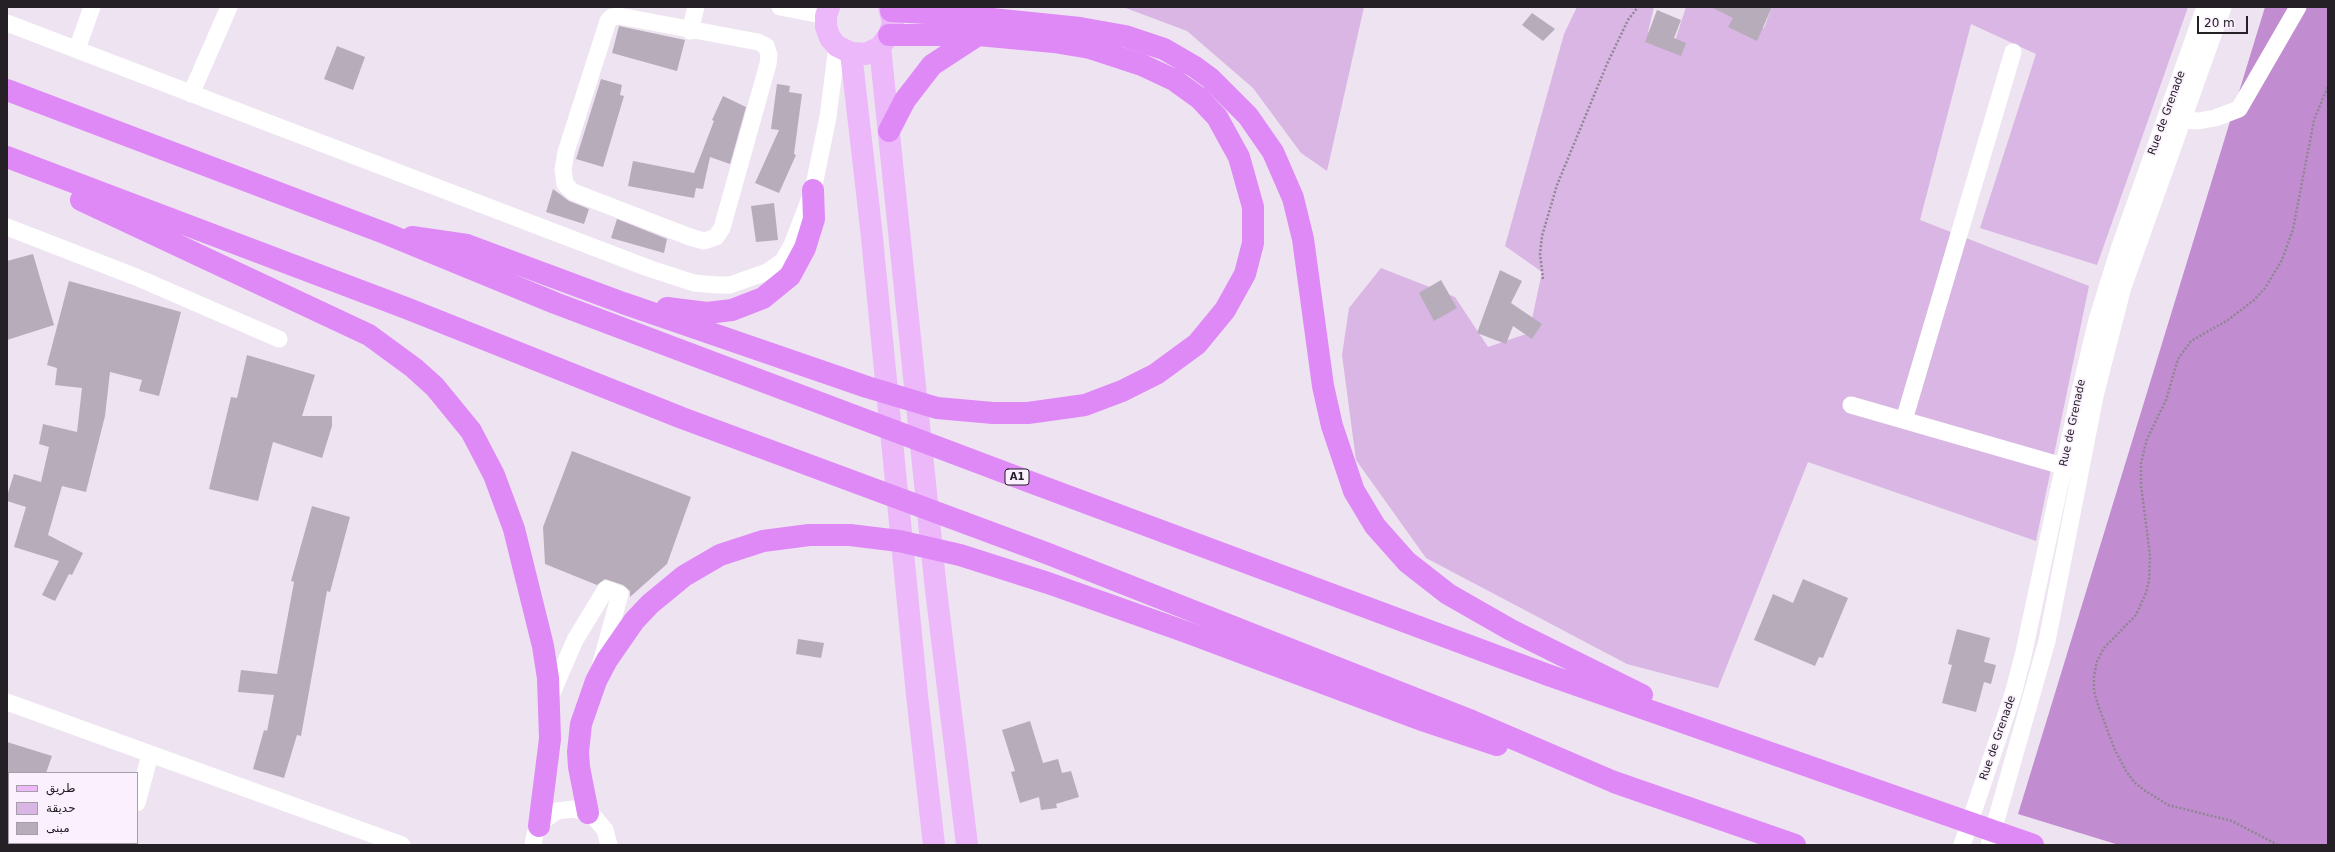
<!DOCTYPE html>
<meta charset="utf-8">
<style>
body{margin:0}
#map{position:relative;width:2335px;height:852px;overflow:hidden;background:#eee3f1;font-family:"DejaVu Sans","Noto Sans Arabic",sans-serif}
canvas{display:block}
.frame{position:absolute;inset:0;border:8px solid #242026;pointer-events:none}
.legend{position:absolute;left:8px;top:772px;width:130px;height:72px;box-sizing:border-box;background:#fbf0fe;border:1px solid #a59da8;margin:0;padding:5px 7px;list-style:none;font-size:12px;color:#242026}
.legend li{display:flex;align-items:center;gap:8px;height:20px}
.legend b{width:20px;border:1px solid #a59da8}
.scale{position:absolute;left:2197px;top:16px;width:51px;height:18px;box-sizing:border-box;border:2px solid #242026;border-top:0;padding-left:5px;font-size:12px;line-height:14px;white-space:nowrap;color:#242026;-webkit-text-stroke:3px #fbf0fe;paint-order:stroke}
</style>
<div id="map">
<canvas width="2335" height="852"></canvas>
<div class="frame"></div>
<ul class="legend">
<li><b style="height:5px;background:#ecb8fa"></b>طريق</li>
<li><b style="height:11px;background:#d9b6e3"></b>حديقة</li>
<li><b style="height:11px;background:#b7acba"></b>مبنى</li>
</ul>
<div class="scale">20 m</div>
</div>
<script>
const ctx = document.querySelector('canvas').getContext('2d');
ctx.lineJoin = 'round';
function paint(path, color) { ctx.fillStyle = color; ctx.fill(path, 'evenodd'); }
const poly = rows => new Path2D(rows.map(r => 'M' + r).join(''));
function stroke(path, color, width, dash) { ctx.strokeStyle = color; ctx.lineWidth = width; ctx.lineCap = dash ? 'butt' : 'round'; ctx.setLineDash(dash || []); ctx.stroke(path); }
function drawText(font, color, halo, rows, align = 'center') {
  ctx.font = font + ' "DejaVu Sans",sans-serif'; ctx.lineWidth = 3.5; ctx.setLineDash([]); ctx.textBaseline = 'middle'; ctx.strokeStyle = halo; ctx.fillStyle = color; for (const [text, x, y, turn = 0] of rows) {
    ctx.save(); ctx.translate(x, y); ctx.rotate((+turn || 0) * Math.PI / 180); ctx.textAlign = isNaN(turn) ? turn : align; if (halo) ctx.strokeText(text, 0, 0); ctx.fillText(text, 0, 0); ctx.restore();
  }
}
const green = poly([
 [1123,7,1364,7,1327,171,1301,153,1253,88,1187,31],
 [1577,7,1654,7,1648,32,1675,41,1686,7,1712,7,1764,28,1772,7,2188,7,2097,265,1980,228,2036,54,1971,24,1920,220,2089,286,2036,541,1808,462,1718,688,1627,664,1426,558,1356,460,1342,355,1349,308,1381,268,1455,297,1488,347,1529,333,1542,272,1505,246,1564,34]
]);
const forest = poly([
 [2265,7,2328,7,2328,845,2119,845,2018,814]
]);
const building = poly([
 [1711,7,1772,7,1757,41,1728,27,1733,18],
 [1657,10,1681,20,1674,38,1686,43,1681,56,1645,42],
 [1532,13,1555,29,1543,41,1522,25],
 [619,26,685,40,677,71,612,53],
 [337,46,365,57,353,90,324,79],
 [601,79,622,85,620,95,624,96,603,167,576,159],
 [777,84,790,86,789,92,802,94,794,154,796,155,779,193,755,183,779,130,771,129],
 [723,96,746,107,730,164,710,157,703,189,696,188,694,198,628,186,633,161,694,173,714,121,712,120],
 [553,189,569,201,589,209,584,224,546,212],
 [774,203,778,240,756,242,751,206],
 [617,219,667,239,664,253,611,238],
 [33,254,54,325,7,340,7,261],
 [1500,270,1522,281,1511,303,1542,324,1532,339,1513,326,1506,344,1477,333],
 [1441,280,1457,308,1434,321,1419,293],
 [69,281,181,312,159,396,139,391,142,380,110,372,105,416,86,492,62,486,48,535,83,553,72,575,69,574,55,601,42,595,59,561,14,547,26,507,7,501,7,496,14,474,41,482,49,447,39,444,43,424,77,432,82,388,55,385,57,368,47,365],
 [247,355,315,375,302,416,332,416,332,426,322,458,273,442,258,501,209,489,231,397,237,398],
 [572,451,691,497,667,564,630,597,630,591,623,585,605,579,597,585,545,564,543,527],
 [312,506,350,517,330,592,327,591,301,736,297,735,284,778,253,769,264,730,267,731,274,695,238,692,241,670,277,674,294,582,291,581],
 [1803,579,1848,598,1823,658,1819,657,1815,666,1754,640,1773,594,1793,603],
 [1957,629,1990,638,1984,662,1996,665,1991,684,1984,682,1976,712,1942,703,1952,665,1948,664],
 [798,639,824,643,821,658,796,654],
 [1030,721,1043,763,1058,759,1062,773,1071,771,1079,797,1056,804,1057,808,1041,810,1039,797,1020,803,1011,772,1015,771,1002,730],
 [7,742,52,756,46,773,7,773]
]);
const path = poly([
 [1543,279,1540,254,1542,236,1557,185,1607,64,1628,20,1638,7],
 [2278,845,2232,821,2168,805,2144,790,2134,782,2126,771,2114,748,2098,705,2094,691,2094,676,2097,661,2104,648,2136,615,2146,593,2149,581,2150,556,2141,485,2141,463,2147,439,2166,400,2178,359,2191,341,2228,320,2254,300,2265,288,2282,260,2293,229,2314,120,2328,86]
]);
const minor = poly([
 [780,7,826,16],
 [619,16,758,42,766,46,769,55,768,64,722,228,716,237,704,241,690,237,573,192,565,184,563,170,566,152,608,21,612,17,619,16],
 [7,23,648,268,694,283,717,285,730,285,767,272,783,261,792,245,813,190,828,117,837,46],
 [690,31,696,7],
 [77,49,92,7],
 [191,94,229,7],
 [2183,120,2198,121,2215,118,2239,109,2298,7],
 [7,227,136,277,279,339],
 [1851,405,2073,469],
 [1904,420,2013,52],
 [550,698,575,640,606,589,620,594,601,663],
 [7,702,402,845],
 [137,803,150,755],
 [125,845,126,843],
 [533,845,535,834,544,820,557,811,573,809,588,813,595,818,605,830,609,845],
 [1962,845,2013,694,2023,656,2079,395,2097,320,2119,249,2205,7],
 [1989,845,2047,641,2095,396,2123,287,2223,7]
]);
const major = poly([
 [829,7,826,16,826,27,830,38,837,46,851,53,866,54,880,47,889,35,893,23,889,7],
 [880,47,936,590,967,845],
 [851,53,871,228,917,695,934,845]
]);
const highway = poly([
 [891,11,943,14,1080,28,1125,36,1164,49,1195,67,1210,78,1248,116,1273,152,1293,198,1303,239,1323,386,1332,426,1354,491,1375,526,1407,562,1448,594,1511,630,1642,695],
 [889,35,978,35],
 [7,90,387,234,555,303,1022,479,1548,675,2033,845],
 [7,157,406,308,682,418,1046,553,1472,721,1614,782,1795,845],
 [81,200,369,335,414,368,435,387,471,431,494,475,514,529,543,646,548,678,550,739,539,826],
 [412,237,467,245,623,303,867,387,937,408,993,413,1028,413,1085,405,1122,391,1156,374,1197,344,1225,310,1245,274,1253,243,1253,207,1239,157,1217,117,1199,98,1174,80,1142,65,1090,48,1054,42,978,35,932,65,905,100,889,131],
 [667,308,707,313,732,310,763,298,790,276,805,248,814,219,813,190],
 [588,813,579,767,578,752,581,724,596,681,607,660,634,621,650,604,684,576,720,555,763,541,809,535,850,535,899,541,960,555,1048,583,1186,632,1419,719,1497,745]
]);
const shields = [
 [1017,477,24]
];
const shieldNames = [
 ["A1",1017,477]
];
const streetNames = [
 ["Rue de Grenade",2167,113,-70],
 ["Rue de Grenade",2073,423,-78],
 ["Rue de Grenade",1998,738,-71]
];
paint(green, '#d9b6e3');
paint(forest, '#c18cd0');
paint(building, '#b7acba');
stroke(path, '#8e8791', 2.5, [2, 2]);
stroke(minor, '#fff', 17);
stroke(major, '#ecb8fa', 22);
stroke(highway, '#df89f7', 22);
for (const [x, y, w] of shields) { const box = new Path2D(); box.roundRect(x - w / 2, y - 8, w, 16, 3); ctx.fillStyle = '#fbf0fe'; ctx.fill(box); stroke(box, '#242026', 1); }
drawText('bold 10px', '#242026', null, shieldNames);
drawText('11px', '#242026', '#fbf0fe', streetNames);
</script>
